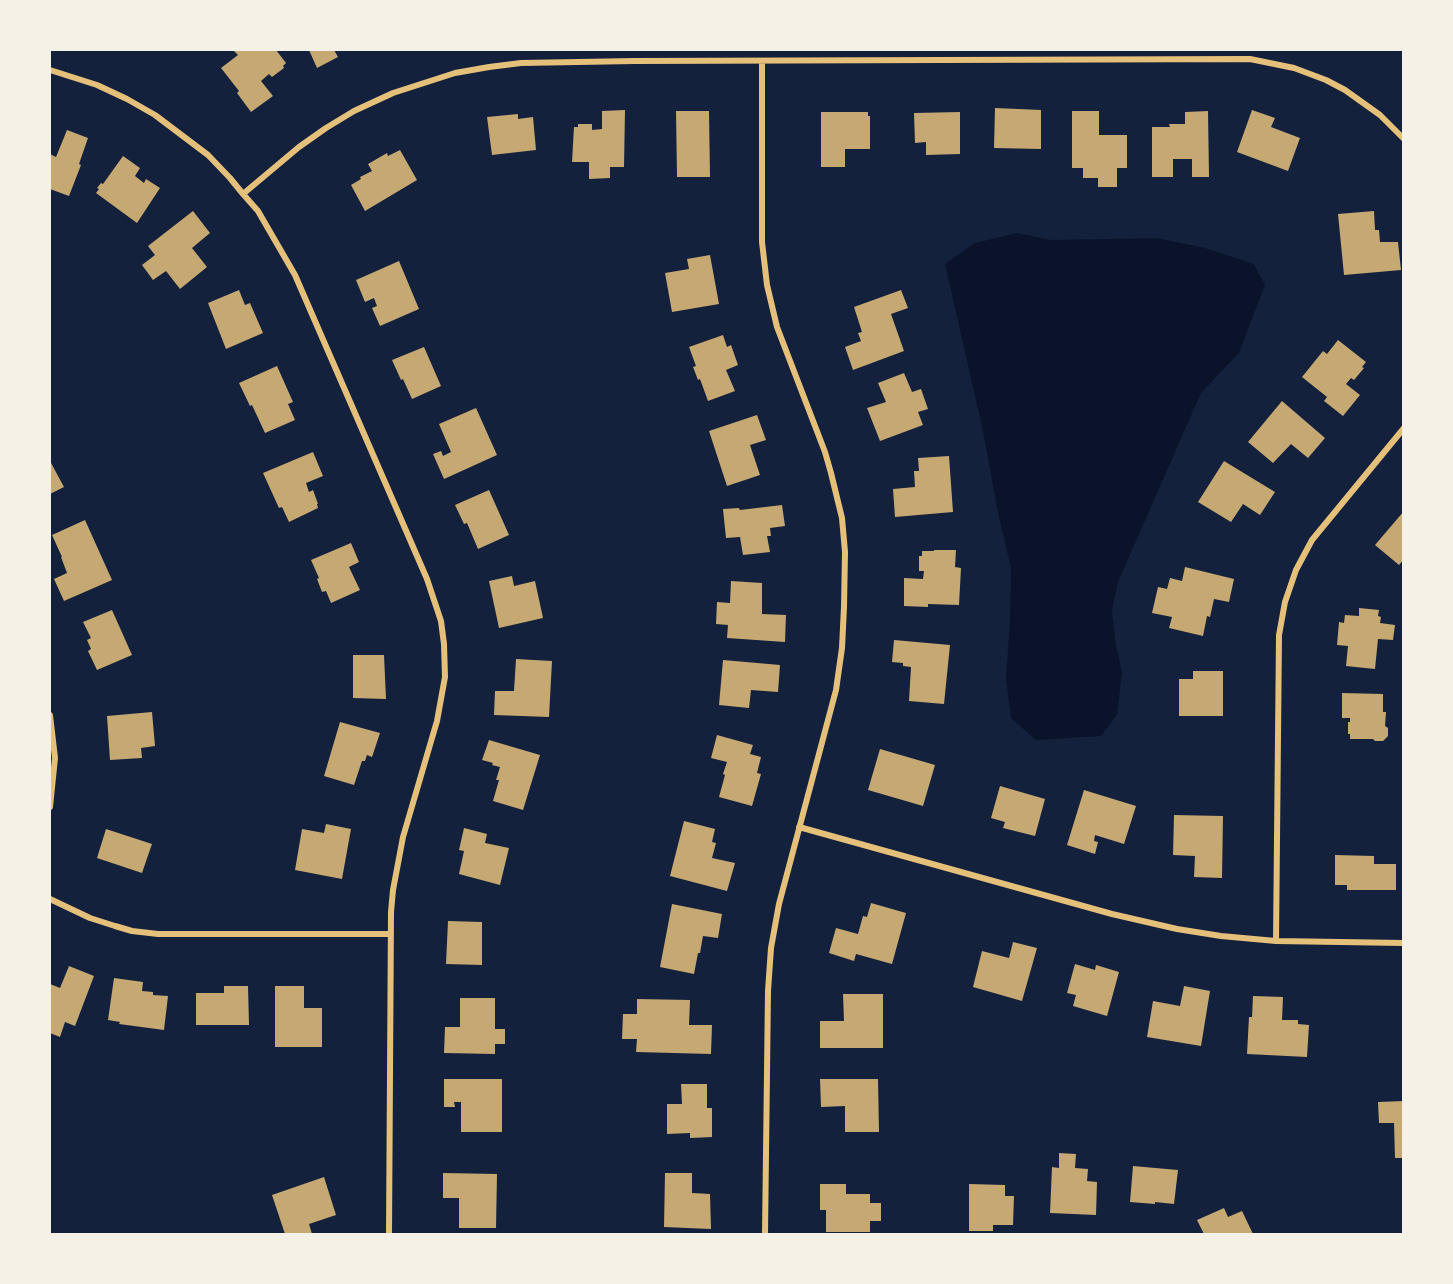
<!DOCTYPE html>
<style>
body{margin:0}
#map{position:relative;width:1453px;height:1284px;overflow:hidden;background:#14213d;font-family:"Titillium Web",sans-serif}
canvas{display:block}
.frame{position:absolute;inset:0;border:51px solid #f6f1e7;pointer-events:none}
</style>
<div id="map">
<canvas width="1453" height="1284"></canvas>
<div class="frame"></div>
</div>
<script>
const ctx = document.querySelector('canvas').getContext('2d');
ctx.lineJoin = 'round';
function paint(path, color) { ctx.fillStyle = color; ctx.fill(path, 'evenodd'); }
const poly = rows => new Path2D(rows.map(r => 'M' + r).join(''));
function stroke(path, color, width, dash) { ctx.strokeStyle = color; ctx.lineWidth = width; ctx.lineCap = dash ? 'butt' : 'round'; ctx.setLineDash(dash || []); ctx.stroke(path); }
const water = poly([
 [1017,233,1051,240,1157,238,1205,248,1254,264,1265,285,1239,353,1201,393,1118,582,1112,610,1115,640,1122,673,1117,715,1101,736,1036,740,1011,718,1006,679,1010,620,1011,568,998,513,983,431,945,264,975,243]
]);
const building = poly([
 [233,50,276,50,286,63,283,66,284,68,272,77,269,74,261,81,273,96,251,112,237,93,239,91,221,68,238,55],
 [309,50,334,50,338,57,317,68],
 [995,108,1041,110,1041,149,994,148],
 [625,110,624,167,610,167,610,178,589,179,589,162,572,162,574,127,578,127,578,124,592,124,592,130,602,129,602,111],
 [1252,110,1275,118,1271,127,1300,138,1288,171,1237,152],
 [676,111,709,111,710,177,677,177],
 [1072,111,1099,111,1099,135,1127,135,1127,168,1117,168,1117,187,1098,187,1098,178,1083,178,1083,168,1072,168],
 [1208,111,1209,177,1192,177,1192,159,1173,159,1173,177,1152,177,1152,127,1170,127,1169,124,1185,124,1185,112],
 [821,112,868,112,868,116,870,116,870,149,845,149,845,167,821,167],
 [960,112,960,154,926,155,926,142,915,143,914,113],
 [518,114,518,119,533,117,536,150,492,155,487,117],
 [67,130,88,138,79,164,81,165,69,196,50,189,50,154,56,157],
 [400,150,417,180,365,211,351,185,361,179,360,177,372,171,368,164,387,153,388,156],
 [123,156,140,168,135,176,144,183,146,179,160,188,137,223,96,193,99,189,97,188,101,183,103,184],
 [193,211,210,233,192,248,207,267,180,289,166,271,153,280,142,265,155,255,148,246],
 [1374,211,1375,230,1379,230,1380,242,1398,242,1401,270,1344,275,1338,214],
 [710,255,719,304,672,312,665,273,689,269,687,259],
 [399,261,419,309,380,326,372,308,377,306,374,298,365,302,356,280],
 [239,290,245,305,250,303,263,333,226,349,208,303],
 [901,290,908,308,891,314,904,351,853,370,845,347,861,341,858,333,862,332,854,307],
 [723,335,727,347,731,345,738,365,726,370,735,391,708,401,700,379,698,380,693,367,696,366,689,347],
 [1338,340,1366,362,1362,367,1364,368,1354,380,1351,378,1346,384,1360,395,1343,416,1324,401,1327,397,1302,377,1323,351,1327,354],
 [424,347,441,386,412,399,403,379,401,380,392,360],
 [277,366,293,402,288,404,295,420,265,433,252,405,250,406,239,383],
 [904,373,912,392,921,389,928,409,918,412,923,425,880,441,867,408,886,402,878,383],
 [1282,401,1325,438,1308,458,1291,444,1273,463,1248,442],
 [476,408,497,455,444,479,433,454,441,451,443,456,451,452,439,424],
 [757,415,766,440,750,445,760,475,727,486,709,431],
 [313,452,323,476,306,483,309,492,313,490,318,504,317,504,318,508,289,522,282,507,279,508,263,473],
 [949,456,953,512,895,517,893,489,915,487,914,471,919,471,918,458],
 [50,461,64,487,50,494],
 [1224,461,1275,492,1260,515,1243,504,1231,522,1198,502],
 [489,490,509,535,478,549,467,523,464,524,455,505],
 [782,505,785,526,770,528,771,536,767,536,770,552,743,555,740,537,726,538,723,509,739,508,740,510],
 [1404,511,1404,559,1399,565,1375,545],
 [85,520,112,580,64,601,54,579,67,573,61,557,62,557,52,535],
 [351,543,359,562,349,567,360,590,331,603,326,591,322,592,317,579,319,578,311,560],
 [934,550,956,550,955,567,961,568,959,605,928,604,928,607,904,606,904,578,923,579,924,571,919,571,919,556,922,556,922,551,934,551],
 [1185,567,1234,579,1229,602,1214,599,1210,617,1207,616,1203,636,1169,628,1172,617,1152,613,1158,587,1167,589,1170,578,1182,581],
 [512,576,514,586,535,581,543,618,499,628,489,581],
 [731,581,762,583,762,614,786,615,785,642,727,638,728,625,716,624,717,602,730,603],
 [1359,608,1379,610,1378,616,1381,617,1380,623,1395,625,1393,640,1378,639,1375,669,1346,666,1348,646,1337,645,1339,622,1344,623,1345,615,1359,616],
 [112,610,132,655,97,670,88,651,91,649,87,640,91,638,83,622],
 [894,640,950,645,944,704,909,701,911,667,903,666,903,663,892,662],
 [353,655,384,655,386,699,353,698],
 [516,659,552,661,549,717,494,715,495,691,514,691],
 [723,660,780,665,778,692,751,690,749,708,719,705],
 [1193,671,1223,671,1223,716,1179,716,1179,679,1193,679],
 [1342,693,1383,694,1383,712,1386,712,1385,726,1388,728,1388,736,1383,741,1375,741,1373,739,1350,739,1350,734,1348,734,1348,722,1350,722,1350,718,1342,718],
 [152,712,155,746,141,748,142,758,110,760,107,716],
 [340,722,380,733,372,757,367,755,365,761,362,761,354,785,324,776],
 [717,735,753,745,750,754,761,757,757,773,761,774,752,806,719,797,725,775,723,774,727,762,711,758],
 [489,740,540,755,523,810,493,801,499,780,496,780,500,767,492,765,493,763,482,760],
 [880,749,935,765,923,806,868,790],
 [1000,786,1045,799,1035,836,1003,828,1005,822,991,818],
 [1084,790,1136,806,1124,844,1095,835,1094,841,1098,842,1095,854,1067,845],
 [1174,815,1223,816,1222,878,1194,877,1195,856,1173,855],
 [684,821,715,829,712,842,716,843,712,858,735,863,727,891,670,876],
 [326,824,351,829,342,879,295,870,302,829,324,833],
 [464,828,487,834,485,843,509,848,500,885,459,874,464,851,459,850],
 [106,829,152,844,142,873,97,858],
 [1335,855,1374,856,1374,864,1396,864,1396,890,1347,890,1347,885,1335,885],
 [871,903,906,913,892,964,856,954,854,961,829,953,836,928,858,934,863,916,867,917],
 [672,904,722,914,718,938,703,936,700,953,698,953,694,974,660,967],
 [448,921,482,922,482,965,446,964],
 [1013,942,1037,948,1022,1001,973,987,982,951,1009,958],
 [1075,964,1095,970,1096,965,1119,972,1107,1016,1073,1006,1076,995,1067,993],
 [69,966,94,976,75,1026,65,1022,60,1037,50,1033,50,984,60,988],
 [114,978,143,982,142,991,153,992,153,995,168,996,164,1030,119,1024,120,1022,108,1020],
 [224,986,248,986,249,1025,196,1025,196,993,224,993],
 [275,986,304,986,304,1008,322,1008,322,1047,275,1047],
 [1184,986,1210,991,1201,1046,1147,1037,1153,1001,1180,1006],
 [843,994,883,994,883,1048,820,1048,820,1021,844,1021],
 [1253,996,1283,997,1282,1020,1298,1020,1298,1024,1309,1025,1307,1057,1247,1054,1249,1017,1252,1017],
 [460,998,495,998,495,1029,505,1029,505,1044,495,1044,495,1054,444,1053,445,1027,460,1027],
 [637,999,690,1000,689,1025,712,1025,711,1054,636,1052,637,1039,622,1039,623,1014,637,1014],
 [444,1079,502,1079,502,1132,461,1132,461,1102,454,1102,455,1107,444,1107],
 [820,1079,878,1079,879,1132,845,1132,845,1106,821,1107],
 [681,1084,707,1084,707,1108,712,1108,712,1137,690,1138,690,1133,667,1134,667,1104,682,1104],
 [1404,1101,1404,1158,1395,1158,1394,1123,1379,1123,1378,1102],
 [1059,1153,1076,1154,1075,1168,1088,1169,1087,1181,1097,1182,1096,1215,1050,1213,1052,1167,1059,1168],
 [1133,1166,1178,1170,1174,1204,1155,1202,1155,1204,1130,1202],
 [443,1173,497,1174,496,1228,459,1228,459,1198,443,1198],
 [665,1173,692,1173,692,1193,710,1194,711,1229,664,1227],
 [324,1177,336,1215,309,1224,312,1234,285,1234,272,1195],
 [820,1184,846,1184,846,1194,870,1194,870,1203,881,1203,881,1221,870,1221,870,1232,826,1232,826,1210,820,1210],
 [969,1184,1005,1185,1005,1196,1014,1196,1013,1225,993,1225,993,1231,969,1231],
 [1224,1208,1228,1217,1242,1211,1253,1234,1204,1234,1197,1220]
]);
const minor = poly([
 [762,61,762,242,767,285,777,327,825,452,831,473,842,518,845,552,844,607,842,648,836,690,779,904,771,948,768,991,765,1234],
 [50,70,97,85,127,99,155,115,208,155,230,178,243,194,258,211,295,275,427,579,441,621,444,644,445,677,437,721,403,837,393,890,391,912,389,1234],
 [243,194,299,147,326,128,354,111,393,93,455,73,489,67,521,63,635,61,1250,59,1294,68,1326,80,1345,90,1380,115,1404,139],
 [50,715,55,758,50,807],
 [799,827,1112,914,1177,929,1221,936,1276,941,1404,943],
 [50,899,90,918,115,926,132,931,158,934,391,934],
 [1276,941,1279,635,1285,602,1296,570,1312,540,1404,428]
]);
paint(water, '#0b132b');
paint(building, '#c6a872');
stroke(minor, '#e5c07b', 6);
</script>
